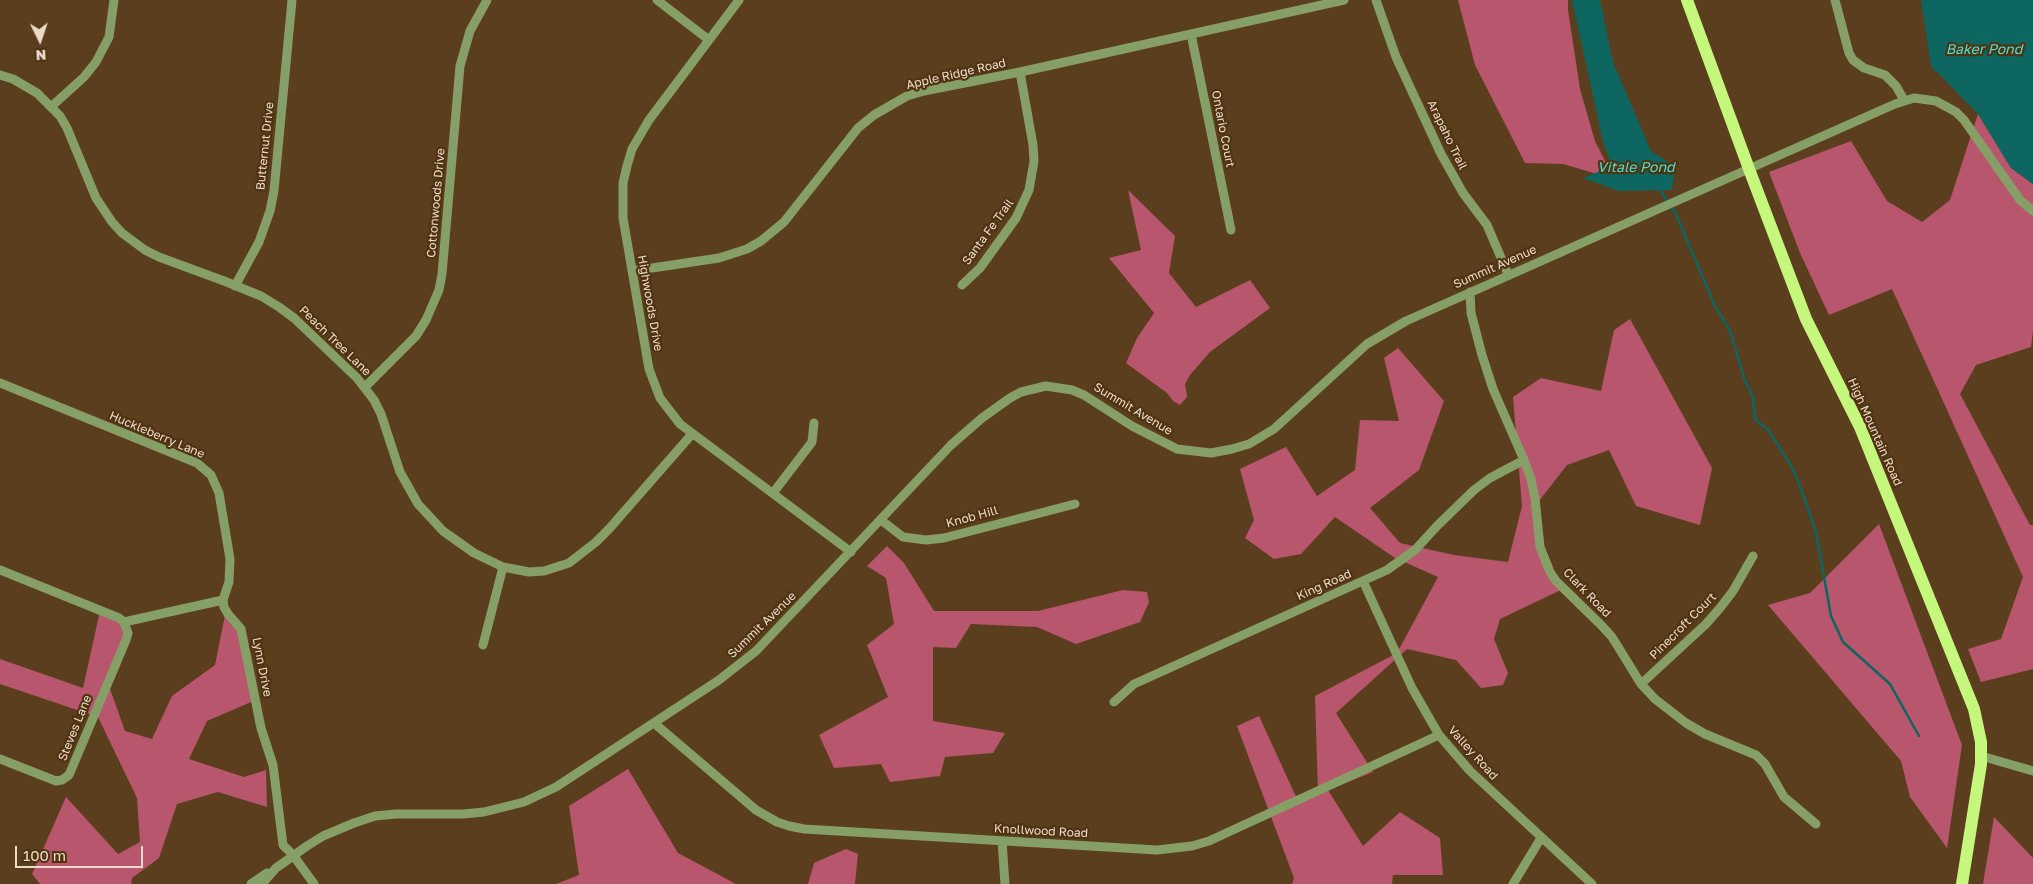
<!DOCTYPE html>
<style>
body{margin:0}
#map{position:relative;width:2033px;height:884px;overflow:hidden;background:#5b3e1d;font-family:"Golos Text",sans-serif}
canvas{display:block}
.north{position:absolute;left:15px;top:15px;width:50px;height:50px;-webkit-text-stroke:4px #503412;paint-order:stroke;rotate:176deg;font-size:14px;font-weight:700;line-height:20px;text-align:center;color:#eddbc9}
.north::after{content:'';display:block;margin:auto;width:18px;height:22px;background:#eddbc9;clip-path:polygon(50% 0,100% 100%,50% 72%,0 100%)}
.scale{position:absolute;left:15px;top:846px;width:128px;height:22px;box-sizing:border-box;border:2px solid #eddbc9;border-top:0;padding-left:6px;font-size:15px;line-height:18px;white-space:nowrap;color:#eddbc9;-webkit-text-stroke:4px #503412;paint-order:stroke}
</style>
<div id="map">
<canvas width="2033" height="884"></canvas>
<div class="north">N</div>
<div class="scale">100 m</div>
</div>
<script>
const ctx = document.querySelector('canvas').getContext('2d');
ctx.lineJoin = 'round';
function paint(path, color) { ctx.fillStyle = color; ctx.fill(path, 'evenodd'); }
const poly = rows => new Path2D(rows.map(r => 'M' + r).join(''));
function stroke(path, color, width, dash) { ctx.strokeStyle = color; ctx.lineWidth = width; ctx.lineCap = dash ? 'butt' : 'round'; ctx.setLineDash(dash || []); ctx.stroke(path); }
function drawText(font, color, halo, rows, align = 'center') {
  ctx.font = font + ' "Golos Text",sans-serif'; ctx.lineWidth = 4.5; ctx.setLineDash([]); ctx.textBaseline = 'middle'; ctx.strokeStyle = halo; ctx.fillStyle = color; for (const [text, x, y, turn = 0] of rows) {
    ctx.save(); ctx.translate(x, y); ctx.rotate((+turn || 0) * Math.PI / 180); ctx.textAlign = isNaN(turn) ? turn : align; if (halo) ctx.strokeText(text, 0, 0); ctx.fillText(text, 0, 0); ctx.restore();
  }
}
const forest = poly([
 [1458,0,1568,0,1568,10,1580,89,1595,141,1614,179,1563,164,1525,163,1475,65],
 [1978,114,2011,168,2033,184,2033,331,2031,347,1976,365,1960,394,2030,525,2033,525,2033,669,1981,682,1968,649,2001,639,2023,577,1892,289,1829,315,1800,253,1769,172,1851,141,1887,201,1922,222,1950,200],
 [1128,190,1175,236,1169,273,1196,307,1250,280,1270,308,1210,352,1190,375,1185,384,1187,397,1180,405,1173,401,1167,393,1126,363,1137,338,1154,313,1109,258,1141,250],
 [1630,319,1712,468,1700,525,1636,506,1609,450,1567,465,1539,501,1539,546,1563,589,1500,619,1494,639,1508,673,1503,685,1481,688,1456,660,1407,649,1336,713,1373,772,1328,790,1363,846,1400,812,1440,838,1443,875,1393,875,1392,884,1292,884,1294,878,1237,726,1259,716,1298,801,1318,793,1315,696,1397,653,1438,577,1395,558,1335,517,1301,554,1274,559,1245,538,1254,520,1240,469,1286,447,1317,496,1355,470,1360,420,1399,421,1384,358,1398,348,1444,401,1419,470,1370,508,1400,543,1454,555,1508,562,1522,506,1513,397,1541,378,1601,391,1614,330],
 [1879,524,1962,745,1947,848,1910,797,1901,761,1768,605,1810,593],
 [887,546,904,563,934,611,1038,611,1123,590,1147,592,1149,602,1140,622,1076,644,1037,627,971,624,956,648,933,647,933,721,1005,733,993,753,945,757,940,776,890,782,881,764,834,768,819,735,888,697,867,645,894,624,886,578,867,566],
 [100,611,131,630,109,686,125,731,152,739,172,696,215,665,225,615,243,626,258,699,207,721,189,759,244,777,266,770,267,807,218,792,177,804,159,858,132,878,131,884,40,884,32,874,66,797,118,854,140,842,137,798,98,717,0,684,0,659,83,688],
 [628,769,678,853,736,884,556,884,579,875,569,806],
 [1994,817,2033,858,2033,884,1983,884],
 [846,849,858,854,855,884,808,884,814,863]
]);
const water = poly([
 [1572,0,1600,0,1613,62,1651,151,1675,167,1672,190,1619,191,1583,178,1612,166,1603,142],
 [1921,0,2033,0,2033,184,2011,168,1978,114,1931,66]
]);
const stream = poly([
 [1659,188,1676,214,1714,304,1730,331,1744,378,1753,397,1755,419,1769,431,1792,467,1801,489,1816,532,1831,616,1843,642,1890,684,1919,736]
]);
const minor = poly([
 [657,0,709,40],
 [739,0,649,120,632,149,627,166,623,183,623,218,649,369,660,398,680,424,851,552],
 [1376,0,1396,57,1441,154,1463,193,1487,225,1508,274],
 [1835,0,1849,53,1853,60,1864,68,1885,75,1896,86,1904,100],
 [1191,34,1231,230],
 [0,75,13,79,37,93,60,116,67,128,96,198,112,222,122,233,145,250,159,257,224,281,261,296,279,307,294,318,357,378,374,400,381,414,400,472,418,504,443,531,474,553,503,567,529,572,544,571,569,563,596,542,609,529,692,434],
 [52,106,84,77,96,62,109,37,114,0],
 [632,271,719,258,747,249,761,241,784,222,858,128,874,115,907,96,924,91,1020,72,1344,0],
 [962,285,980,268,1016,218,1029,190,1034,161,1033,145,1020,72],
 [235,286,259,242,270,211,274,191,292,0],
 [1470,292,1471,313,1482,355,1493,389,1524,460,1531,479,1535,498,1540,547,1550,572,1556,581,1601,625,1612,637,1641,684,1655,699,1686,723,1705,734,1756,755,1765,764,1784,797,1816,824],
 [0,383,197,463,211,475,219,493,230,559,229,582,223,600,224,607,228,614,241,629,261,728,273,765,283,845,293,855,314,884],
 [365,387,416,336,426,320,439,290,442,274,460,66,470,31,487,0],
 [773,493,812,442,814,423],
 [881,520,903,537,926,540,944,538,1075,504],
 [0,570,119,618,124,622,223,600],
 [1363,581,1412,688,1439,735,1470,771,1592,884],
 [483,645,503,567],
 [1641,684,1706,624,1720,608,1733,591,1753,556],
 [1114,702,1134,684,1387,570,1415,550,1437,526,1474,490,1490,478,1524,460],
 [654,723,756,810,777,822,789,826,804,829,1157,850,1192,846,1209,841,1439,735],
 [1981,756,2033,771],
 [0,759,56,781,62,780,69,775,126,640,128,633,124,622],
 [1002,841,1005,884],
 [251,884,267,873],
 [262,884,276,868,307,846,323,836,354,823,375,816,396,814,463,814,484,812,524,802,556,787,719,680,756,651,951,445,982,418,1010,398,1021,392,1046,386,1072,390,1084,395,1132,426,1177,449,1211,453,1232,449,1249,444,1274,429,1367,344,1406,321,1895,104,1914,98,1936,101,1956,112,1964,120,2020,200,2033,211],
 [1513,884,1541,838]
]);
const major = poly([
 [1687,0,1749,169,1806,319,1860,427,1974,709,1981,742,1981,764,1962,884]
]);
const streetNames = [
 ["Apple Ridge Road",956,74,-13],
 ["Ontario Court",1223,129,79],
 ["Arapaho Trail",1447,135,64],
 ["Butternut Drive",265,146,-84],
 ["Cottonwoods Drive",436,203,-85],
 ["Santa Fe Trail",988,232,-54],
 ["Summit Avenue",1495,267,-24],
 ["Highwoods Drive",650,303,80],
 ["Peach Tree Lane",335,341,44],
 ["Summit Avenue",1133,409,31],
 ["High Mountain Road",1875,432,66],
 ["Huckleberry Lane",157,435,23],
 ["Knob Hill",972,517,-15],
 ["King Road",1324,585,-24],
 ["Clark Road",1587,593,46],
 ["Summit Avenue",762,625,-44],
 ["Pinecroft Court",1683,626,-45],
 ["Lynn Drive",262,667,79],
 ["Steves Lane",75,728,-68],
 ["Valley Road",1473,753,48],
 ["Knollwood Road",1041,831,3]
];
const waterNames = [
 ["Baker Pond",1984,50],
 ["Vitale Pond",1636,168]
];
paint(forest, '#b7566c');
paint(water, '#0d6660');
stroke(stream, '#0d6660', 2.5);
stroke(minor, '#869f66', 9);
stroke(major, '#c6f77d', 12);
drawText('12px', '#eddbc9', '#503412', streetNames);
drawText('italic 14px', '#4ae1d5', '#503412', waterNames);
</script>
